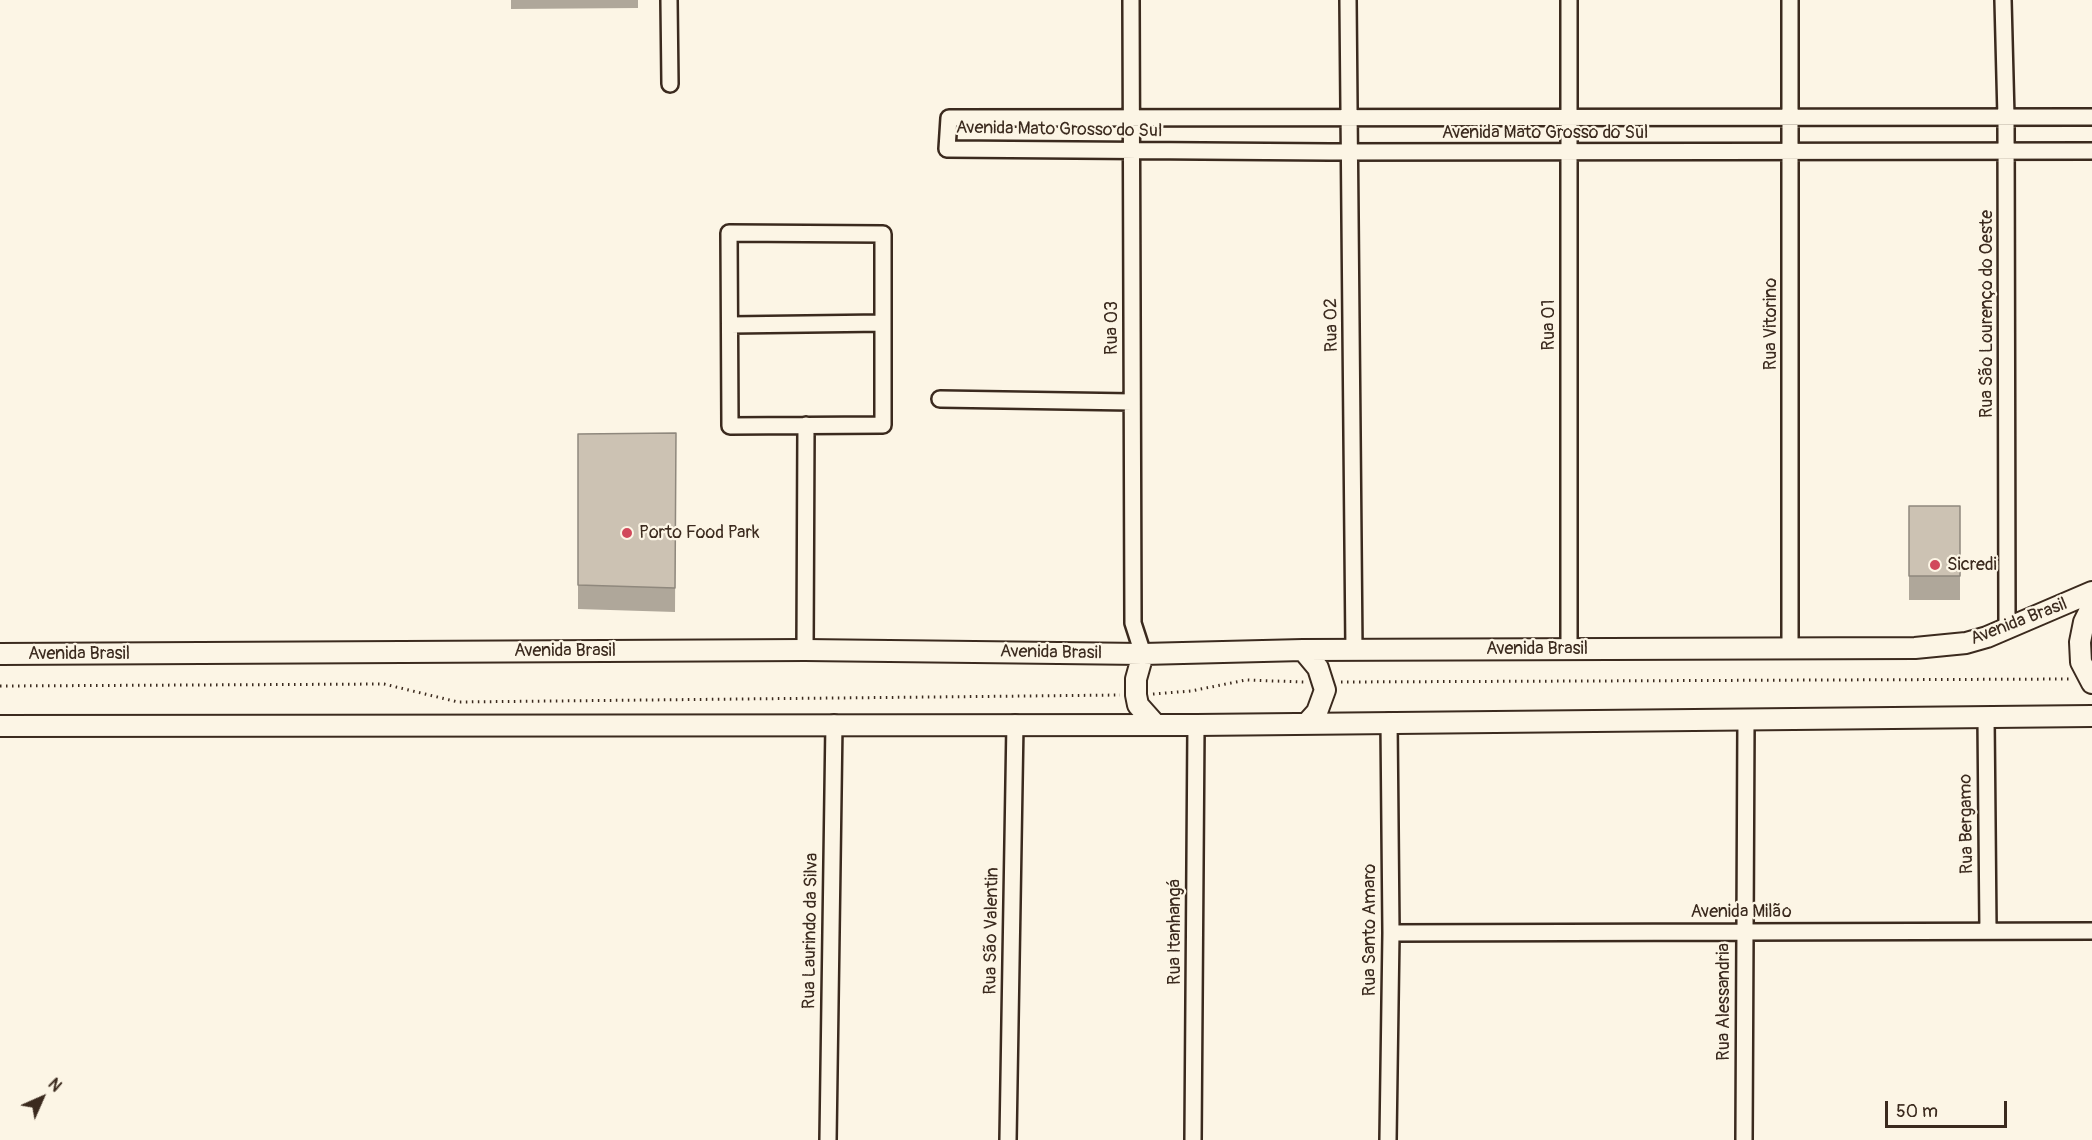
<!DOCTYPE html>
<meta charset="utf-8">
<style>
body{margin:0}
#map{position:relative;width:2092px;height:1140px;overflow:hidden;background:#fcf5e5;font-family:Pangolin,sans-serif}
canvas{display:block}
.north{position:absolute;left:12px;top:1068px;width:60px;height:60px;-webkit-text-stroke:4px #fcf5e5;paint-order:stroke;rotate:45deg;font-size:16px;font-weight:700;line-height:24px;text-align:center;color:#3b2a1e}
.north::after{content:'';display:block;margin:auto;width:21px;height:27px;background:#3b2a1e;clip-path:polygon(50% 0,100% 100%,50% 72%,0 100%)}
.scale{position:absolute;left:1885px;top:1101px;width:122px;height:27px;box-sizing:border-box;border:3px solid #3b2a1e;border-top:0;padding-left:8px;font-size:18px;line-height:21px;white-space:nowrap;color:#3b2a1e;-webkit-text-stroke:4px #fcf5e5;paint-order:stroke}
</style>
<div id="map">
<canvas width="2092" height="1140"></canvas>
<div class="north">N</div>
<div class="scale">50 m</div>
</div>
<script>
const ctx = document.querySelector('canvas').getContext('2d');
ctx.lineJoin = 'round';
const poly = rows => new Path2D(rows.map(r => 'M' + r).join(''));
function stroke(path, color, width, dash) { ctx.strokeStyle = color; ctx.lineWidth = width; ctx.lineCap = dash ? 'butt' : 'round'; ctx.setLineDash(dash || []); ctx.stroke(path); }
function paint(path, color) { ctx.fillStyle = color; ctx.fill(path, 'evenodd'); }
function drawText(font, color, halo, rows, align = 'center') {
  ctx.font = font + ' Pangolin,sans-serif'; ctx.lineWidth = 4.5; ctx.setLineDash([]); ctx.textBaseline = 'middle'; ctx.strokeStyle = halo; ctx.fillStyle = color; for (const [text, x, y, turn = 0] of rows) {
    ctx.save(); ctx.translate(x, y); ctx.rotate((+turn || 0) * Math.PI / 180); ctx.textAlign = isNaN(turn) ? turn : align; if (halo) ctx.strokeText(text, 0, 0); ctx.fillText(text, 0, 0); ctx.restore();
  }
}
const path = poly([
 [1341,682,2069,679],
 [0,686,384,684,458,702,1120,695],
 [1153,694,1191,691,1246,680,1304,682]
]);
const minor = poly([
 [669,0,670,84],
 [1131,0,1133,623,1143,654],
 [1348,0,1354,650],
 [2003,0,2006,117,2007,629],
 [2092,117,949,118,947,149,1330,152,2092,151],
 [729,233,883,234,883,425,730,426,729,233],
 [730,325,883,323],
 [940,399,1132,402],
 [1790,648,1790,0],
 [1569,649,1569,0],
 [805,650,806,425],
 [1986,718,1988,930],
 [1391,933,2092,931],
 [828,1140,834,723],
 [1008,1140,1015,723],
 [1193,1140,1196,725],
 [1388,1140,1391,933,1389,721],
 [1744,1140,1746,719]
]);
const major = poly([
 [2092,606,2084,622,2080,642,2081,662,2092,683],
 [1303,650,1318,668,1325,690,1317,712,1308,722],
 [0,654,805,650,1143,654,1303,650,1915,648,1966,643,1987,637,2092,592],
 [1143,654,1136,679,1136,695,1138,705,1154,723],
 [0,726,1196,725,2092,716]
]);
const wall = poly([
 [511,0,638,0,638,8,511,9],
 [676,433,675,612,578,609,578,434],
 [1909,506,1960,506,1960,600,1909,600]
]);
const building = poly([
 [676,433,675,588,578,585,578,434,676,433],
 [1909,506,1960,506,1960,576,1909,576,1909,506]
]);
const markers = [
 [627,533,6,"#d1495b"],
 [1935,565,6,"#d1495b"]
];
const streetNames = [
 ["Avenida Mato Grosso do Sul",1059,130,1],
 ["Avenida Mato Grosso do Sul",1545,133],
 ["Rua São Lourenço do Oeste",1987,314,-90],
 ["Rua Vitorino",1771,324,-90],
 ["Rua 02",1332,325,-91],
 ["Rua 01",1549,325,-90],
 ["Rua 03",1112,328,-90],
 ["Avenida Brasil",2019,622,-21],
 ["Avenida Brasil",1537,649],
 ["Avenida Brasil",565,651],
 ["Avenida Brasil",1051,653,1],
 ["Avenida Brasil",79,654],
 ["Rua Bergamo",1967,824,-91],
 ["Avenida Milão",1741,912],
 ["Rua Santo Amaro",1370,930,-90],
 ["Rua Laurindo da Silva",811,931,-89],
 ["Rua São Valentin",992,931,-89],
 ["Rua Itanhangá",1175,932,-90],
 ["Rua Alessandria",1724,1002,-90]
];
const poiNames = [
 ["Porto Food Park",639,533],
 ["Sicredi",1947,565]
];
stroke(minor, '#3b2a1e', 20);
stroke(major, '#3b2a1e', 24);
stroke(path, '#3b2a1e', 3, [1.5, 4.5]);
stroke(minor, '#fcf5e5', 15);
stroke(major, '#fcf5e5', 20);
paint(wall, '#afa79a');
paint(building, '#ccc2b3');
stroke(building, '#8f887d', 1.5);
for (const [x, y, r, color] of markers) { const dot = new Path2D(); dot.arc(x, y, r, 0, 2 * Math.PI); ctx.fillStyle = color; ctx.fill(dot); stroke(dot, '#fcf5e5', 2); }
drawText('18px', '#3b2a1e', '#fcf5e5', streetNames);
drawText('18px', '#3b2a1e', '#fcf5e5', poiNames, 'left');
</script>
